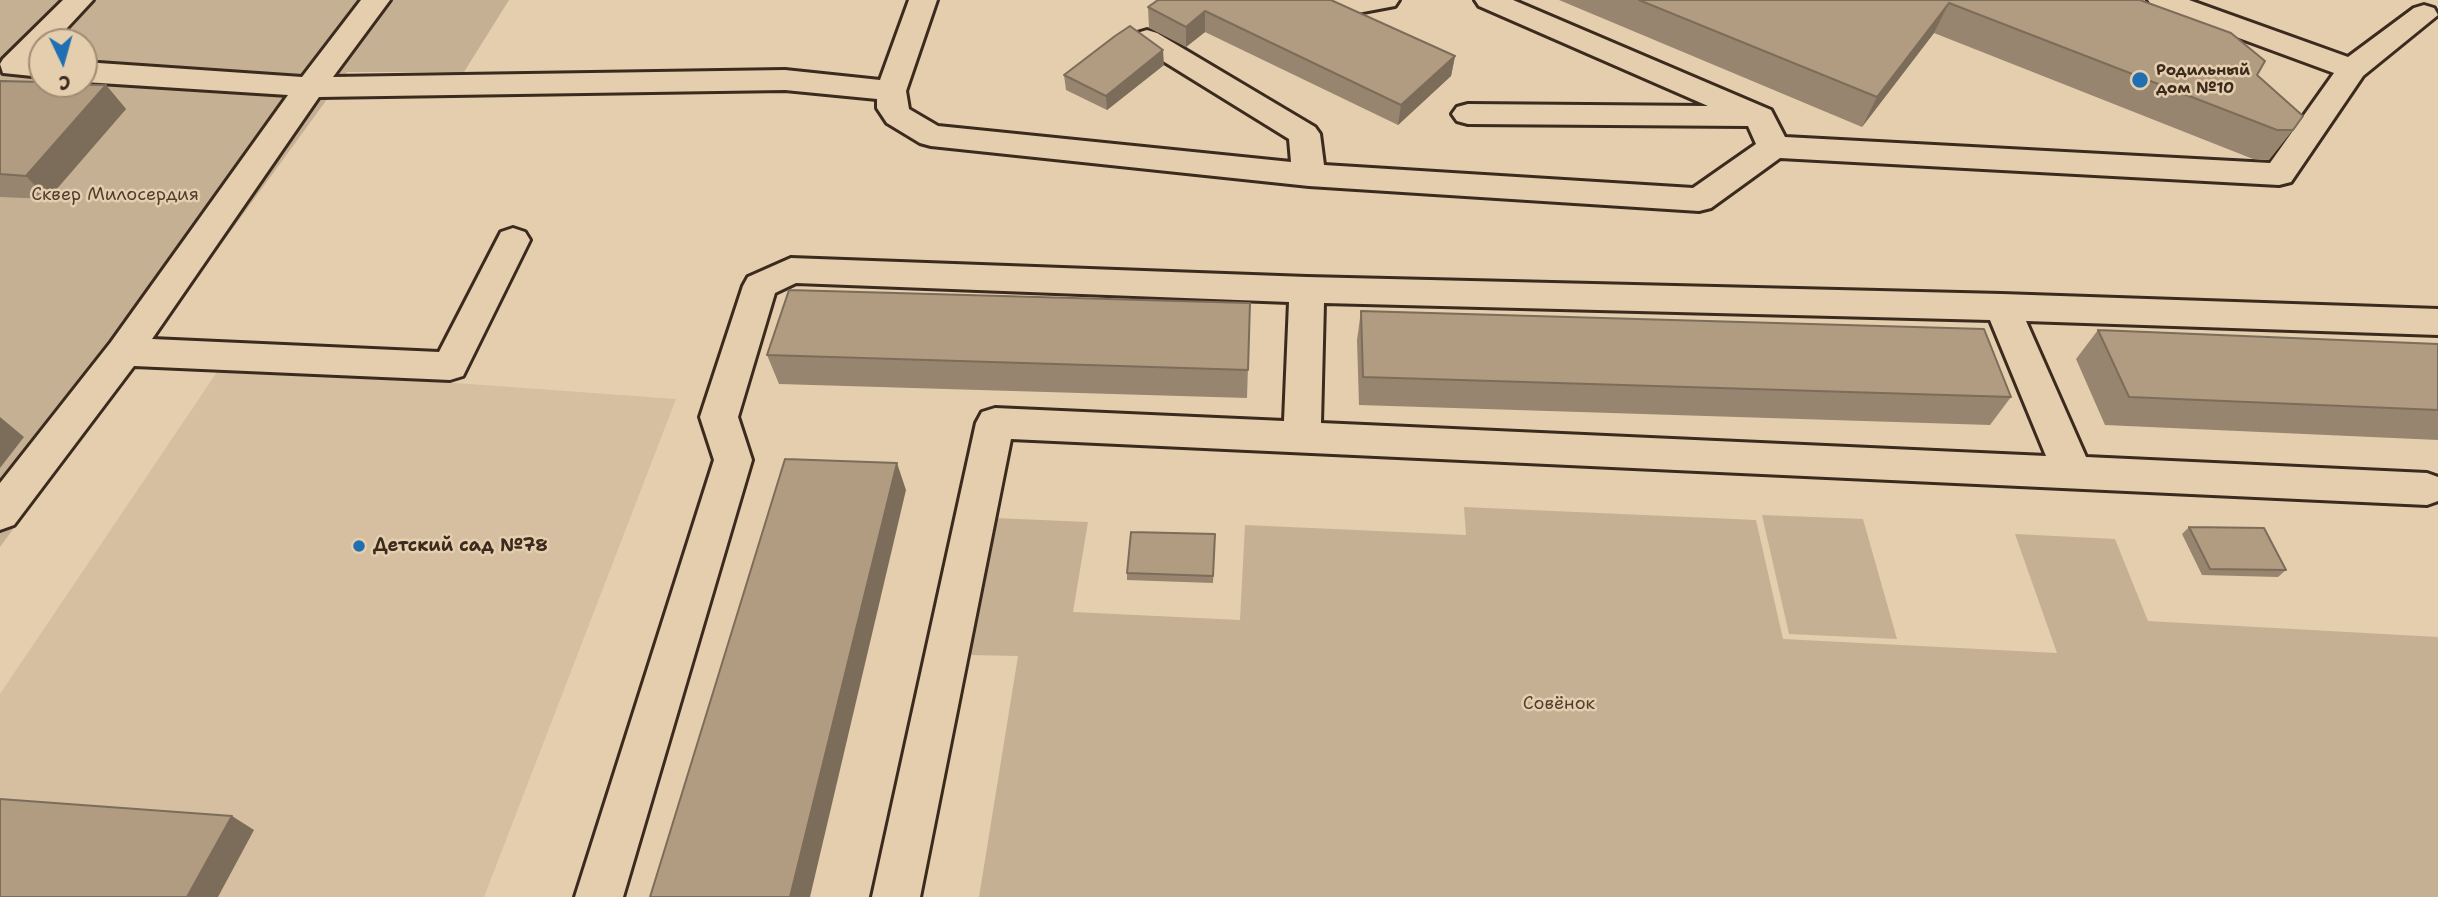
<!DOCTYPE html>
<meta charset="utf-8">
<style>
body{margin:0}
#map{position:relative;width:2438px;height:897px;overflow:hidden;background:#e5ceae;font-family:"Shantell Sans",sans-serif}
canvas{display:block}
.north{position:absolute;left:28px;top:28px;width:70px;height:70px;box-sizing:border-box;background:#e5ceae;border:2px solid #a18c74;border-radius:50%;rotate:175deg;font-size:19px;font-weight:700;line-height:28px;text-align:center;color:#3b2a1e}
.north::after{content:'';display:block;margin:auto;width:24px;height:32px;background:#1f6fb2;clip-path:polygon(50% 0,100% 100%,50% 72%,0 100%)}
</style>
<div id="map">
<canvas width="2438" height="897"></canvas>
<div class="north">С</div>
</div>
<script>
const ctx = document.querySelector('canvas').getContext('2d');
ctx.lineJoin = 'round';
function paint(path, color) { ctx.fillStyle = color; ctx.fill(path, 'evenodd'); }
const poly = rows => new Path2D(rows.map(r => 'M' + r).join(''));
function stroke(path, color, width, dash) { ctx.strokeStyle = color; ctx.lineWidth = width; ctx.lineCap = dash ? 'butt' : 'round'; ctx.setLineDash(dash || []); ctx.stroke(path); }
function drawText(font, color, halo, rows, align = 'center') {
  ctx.font = font + ' "Shantell Sans",sans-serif'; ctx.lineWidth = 5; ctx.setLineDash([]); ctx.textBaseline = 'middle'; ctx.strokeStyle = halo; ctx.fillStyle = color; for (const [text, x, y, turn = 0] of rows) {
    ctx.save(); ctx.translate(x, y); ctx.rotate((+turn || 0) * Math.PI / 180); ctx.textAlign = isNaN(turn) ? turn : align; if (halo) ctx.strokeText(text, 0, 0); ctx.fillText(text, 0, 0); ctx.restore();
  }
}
const built = poly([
 [221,366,676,399,484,897,0,897,0,694]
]);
const green = poly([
 [0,0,509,0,464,72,347,72,0,547],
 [42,42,84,42,84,84,42,84],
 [1464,507,1756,520,1783,639,2057,653,2015,534,2115,539,2148,621,2438,637,2438,897,979,897,1018,656,969,655,995,518,1088,522,1073,612,1240,620,1245,525,1466,535],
 [1762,515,1863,519,1897,639,1789,634]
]);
const minor = poly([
 [63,0,93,0,54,42,42,42,42,55,39,58,42,59,42,77,3,73,0,64,3,59,63,0],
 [361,0,390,0,333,77,785,70,880,80,909,0,937,0,906,91,909,109,938,126,1291,162,1289,139,1137,45,1132,39,1137,33,1147,30,1157,33,1315,127,1320,134,1324,165,1693,188,1756,144,1748,126,1468,124,1457,121,1452,114,1457,107,1468,104,1708,106,1479,6,1475,0,1513,0,1771,110,1785,137,2270,163,2334,73,2152,6,2148,0,2189,0,2348,57,2414,8,2424,5,2434,8,2438,15,2363,76,2291,182,2279,185,1780,158,1711,208,1699,211,1309,186,931,146,920,143,887,123,877,108,877,99,785,90,319,97,152,339,439,352,501,232,513,228,525,232,530,240,463,376,450,380,134,366,14,525,0,530,0,483,111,342,288,95,84,82,84,62,302,77,361,0],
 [1318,0,1399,0,1395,6,1347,15,1322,6,1318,0],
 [791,258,1307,277,2002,294,2438,309,2438,335,2026,321,2086,457,2427,473,2438,477,2438,501,2427,505,1011,439,920,897,872,897,976,423,982,412,995,408,1284,421,1289,302,796,283,775,293,738,417,752,460,623,897,575,897,714,460,700,417,743,286,748,277,791,258],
 [1324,303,1990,320,2046,456,1321,423,1324,303]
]);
const wall = poly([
 [1158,0,1455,56,1451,76,1398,125,1205,32,1186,47,1149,28,1148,7],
 [1559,0,2140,0,2257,75,2293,130,2269,160,2253,159,1934,33,1862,127],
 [1164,65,1107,110,1066,90,1064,75],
 [0,81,106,85,126,109,48,199,0,197],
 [1250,303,1247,398,779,384,767,355],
 [1361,311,2011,397,1990,425,1359,405,1357,340],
 [2098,330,2438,344,2438,440,2105,425,2076,359],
 [2189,527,2286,570,2278,577,2202,575,2182,534],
 [1215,534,1213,583,1127,580,1127,573]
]);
const shadedWall = poly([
 [1949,3,1934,33,1862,127,1877,97],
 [1205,11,1205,32,1186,47,1186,27],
 [1163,50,1164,65,1107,110,1106,96],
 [1455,56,1451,76,1398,125,1401,105],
 [106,85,126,109,48,199,26,176],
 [0,417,24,437,0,468],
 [897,463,906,490,810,897,790,897],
 [232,816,254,830,218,897,187,897]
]);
const building = poly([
 [1158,0,1331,0,1455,56,1401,105,1205,11,1186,27,1148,7,1158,0],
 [1639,0,2140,0,2231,33,2265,61,2257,75,2303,116,2293,130,2277,130,1949,3,1877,97,1639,0],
 [1130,26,1163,50,1106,96,1064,75,1115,36,1130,26],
 [0,81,42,82,42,84,106,85,26,176,0,174,0,81],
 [789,290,1250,303,1248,370,767,355,789,290],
 [1361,311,1984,329,2011,397,1363,377,1361,311],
 [2098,330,2438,344,2438,410,2129,397,2098,330],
 [785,459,897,463,790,897,650,897,785,459],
 [2189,527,2264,528,2286,570,2210,569,2189,527],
 [1131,532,1215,534,1213,576,1127,573,1131,532],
 [0,799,232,816,187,897,0,897,0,799]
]);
const markers = [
 [2140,80,9,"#1f6fb2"],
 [359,546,7,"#1f6fb2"]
];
const farPoinames = [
 ["Родильный",2156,71],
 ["дом №10",2156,89]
];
const parkNames = [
 ["Сквер Милосердия",115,195],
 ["Совёнок",1559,704]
];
const poiNames = [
 ["Детский сад №78",373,546]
];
paint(built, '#d5bfa0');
paint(green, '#c6b094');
stroke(minor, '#3b2a1e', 6);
paint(minor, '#e5ceae');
paint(wall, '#98856f');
paint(shadedWall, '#7c6c5a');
paint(building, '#b19b81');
stroke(building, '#7c6c5a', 2);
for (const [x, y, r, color] of markers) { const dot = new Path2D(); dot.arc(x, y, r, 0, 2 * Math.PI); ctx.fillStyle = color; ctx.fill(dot); stroke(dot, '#e5ceae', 2.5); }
drawText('bold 16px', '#3b2a1e', '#e5ceae', farPoinames, 'left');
drawText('18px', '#503e30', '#e5ceae', parkNames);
drawText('bold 18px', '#3b2a1e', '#e5ceae', poiNames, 'left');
</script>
